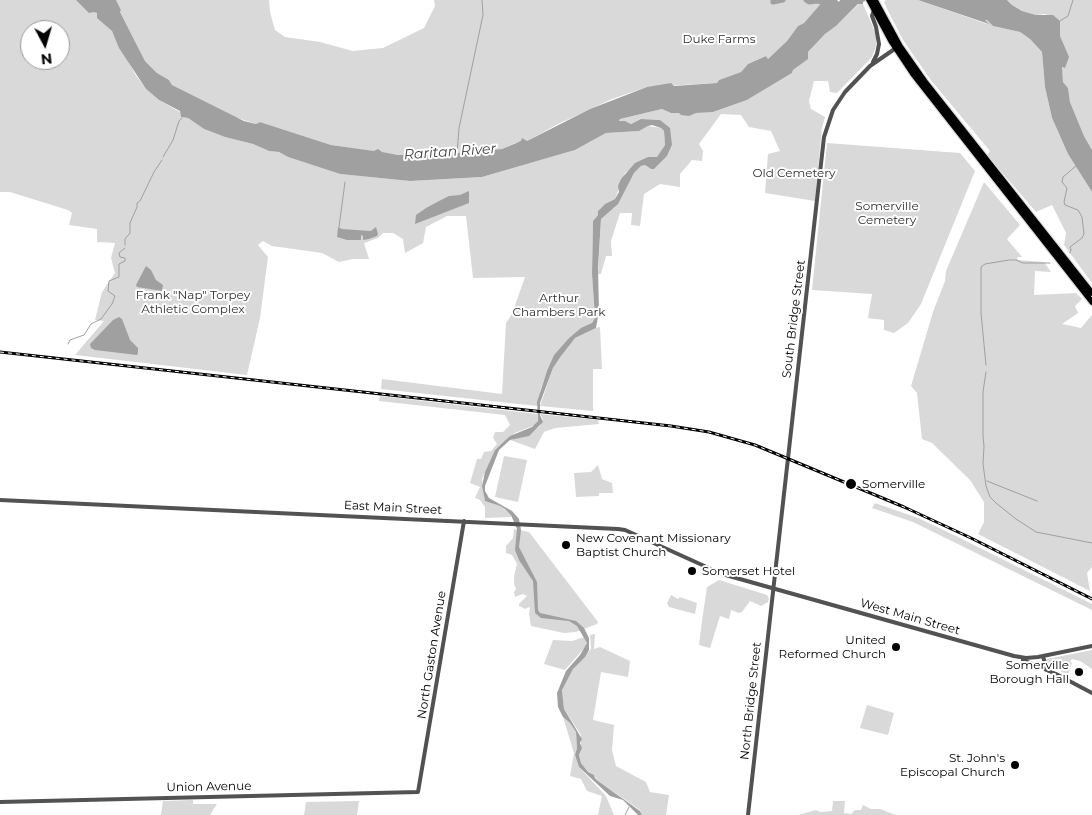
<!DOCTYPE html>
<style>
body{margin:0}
#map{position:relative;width:1092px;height:815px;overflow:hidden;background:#fff;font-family:Montserrat,sans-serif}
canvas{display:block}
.north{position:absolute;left:20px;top:20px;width:50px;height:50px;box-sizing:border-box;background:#fff;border:1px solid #999;border-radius:50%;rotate:174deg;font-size:14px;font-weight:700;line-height:20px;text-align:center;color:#000}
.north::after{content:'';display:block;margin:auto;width:18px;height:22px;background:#000;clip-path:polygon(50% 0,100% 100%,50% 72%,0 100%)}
</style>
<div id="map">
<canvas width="1092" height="815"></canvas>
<div class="north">N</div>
</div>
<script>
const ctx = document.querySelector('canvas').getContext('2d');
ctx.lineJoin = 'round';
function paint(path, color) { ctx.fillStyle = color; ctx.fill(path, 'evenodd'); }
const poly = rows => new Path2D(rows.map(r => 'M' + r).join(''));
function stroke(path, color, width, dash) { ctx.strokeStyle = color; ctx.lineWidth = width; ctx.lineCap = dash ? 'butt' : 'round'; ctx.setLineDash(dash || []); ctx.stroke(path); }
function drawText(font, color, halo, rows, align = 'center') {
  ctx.font = font + ' Montserrat,sans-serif'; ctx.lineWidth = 4; ctx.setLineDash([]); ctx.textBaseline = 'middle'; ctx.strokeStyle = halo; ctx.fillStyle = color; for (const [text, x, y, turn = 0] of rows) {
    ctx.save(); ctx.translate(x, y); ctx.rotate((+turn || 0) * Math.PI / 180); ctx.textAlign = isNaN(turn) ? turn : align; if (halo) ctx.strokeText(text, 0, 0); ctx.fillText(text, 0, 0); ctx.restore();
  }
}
const green = poly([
 [0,0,76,0,97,13,98,18,112,31,135,74,146,89,159,100,180,112,181,117,188,118,204,129,225,137,253,144,269,151,279,152,288,157,340,174,410,181,482,177,575,150,606,133,639,131,648,126,661,128,664,131,665,145,657,158,645,159,625,173,615,199,605,204,598,211,598,215,593,221,592,274,595,318,592,323,568,339,554,355,541,388,537,406,381,389,382,379,502,394,506,323,512,314,525,277,473,278,466,216,447,216,426,227,423,243,405,253,403,239,393,233,383,233,378,238,364,243,369,259,353,259,339,262,322,253,272,246,263,241,258,245,268,257,260,318,247,375,75,355,104,321,95,320,102,292,115,273,111,258,115,243,97,242,97,229,69,225,72,213,68,210,10,192,0,192],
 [30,30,60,30,60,60,30,60],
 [116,0,269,0,270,12,275,30,285,37,320,42,353,51,383,48,424,28,435,6,434,0,824,0,804,23,798,26,787,41,768,59,766,56,748,64,741,72,719,80,717,83,647,87,612,99,558,124,527,141,515,143,502,149,432,155,398,155,331,145,260,122,256,124,235,117,172,85,169,80,157,73,145,61,120,12,121,10],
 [886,0,918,0,987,24,984,19,987,20,993,26,1020,32,1030,39,1042,52,1045,87,1052,118,1068,154,1092,192,1092,283,1064,245,1066,233,1052,205,1036,212,987,155,990,151,930,79,903,40,887,9,884,2],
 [1007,0,1092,0,1092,150,1084,136,1070,102,1068,88,1063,82,1062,70,1065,52,1060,36,1060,21,1045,14,1036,15,1022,11,1012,5],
 [859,4,863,4,876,34,876,46,872,57,837,93,830,92,828,81,814,81,809,101,811,109,825,117,822,128,815,201,765,193,768,154,780,151,771,131,749,127,741,115,721,114,699,144,703,151,702,161,692,160,680,174,680,187,660,184,644,194,640,226,631,225,632,213,620,213,611,241,612,256,606,256,601,274,598,274,601,219,610,209,614,208,634,173,641,166,645,165,651,169,654,169,667,156,672,145,660,120,641,119,631,124,625,121,619,121,620,119,662,109,671,113,713,112,747,100,792,73,793,70,807,59,808,52,825,34,836,26],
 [827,143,960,153,975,171,921,304,908,323,894,333,884,330,884,320,868,318,872,294,812,290],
 [984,182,1020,225,1007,239,1022,257,1017,257,1018,260,1044,262,1051,272,1035,271,1034,295,1076,293,1082,299,1075,306,1078,313,1062,324,1081,328,1092,315,1092,567,1087,573,1090,591,978,534,984,522,984,502,970,480,932,443,922,439,917,393,911,386,933,312,945,281,946,271],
 [600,327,602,369,593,369,593,411,540,406,553,368,568,345,575,338,596,328],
 [380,396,537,414,538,421,535,425,515,433,495,450,482,479,485,501,500,506,510,513,512,517,485,518,485,507,480,500,475,498,480,487,470,483,477,459,481,459,484,452,491,451,497,444,493,438,495,432,503,432,510,425,505,415,379,401],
 [540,414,598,420,599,424,555,428,544,432,535,449,510,440,529,435,540,426,543,419],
 [504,456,527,460,518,502,495,497],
 [598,465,602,479,612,483,613,493,599,493,599,496,576,497,574,473,591,472],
 [875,503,918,518,956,536,1092,604,1092,610,913,522,872,508],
 [514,529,529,532,598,622,597,624,576,632,564,633,531,626,529,614,530,608,529,607,525,609,519,606,519,604,527,596,523,594,515,597,514,592,516,589,514,584,514,576,517,564,512,555,506,553,506,546,513,538],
 [719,580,767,595,769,599,768,602,761,606,750,601,742,612,739,613,731,610,729,619,720,616,710,648,699,645,702,621,707,587],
 [671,595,678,599,680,597,697,603,695,614,669,607,667,603],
 [595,634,594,649,600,647,630,661,628,677,601,672,593,720,614,725,612,750,616,766,646,782,650,792,669,795,666,815,642,815,640,810,598,781,594,775,588,772,581,763,579,755,581,751,581,735,564,709,562,689,573,669,591,649,590,635],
 [584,637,587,642,586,646,565,670,544,664,553,640,572,641],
 [1092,650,1092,669,1080,661,1072,659,1070,662,1072,663,1068,675,1051,666,1046,661,1047,659],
 [867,705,894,713,888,735,860,728],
 [563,717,570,723,576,732,577,748,575,755,579,767,606,796,614,815,598,815,602,796,587,791,581,779,570,776,574,753],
 [193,800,193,804,217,804,210,815,161,815,163,801],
 [359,801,357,815,304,815,306,802],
 [833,801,845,801,844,813,851,814,855,810,861,810,863,805,871,809,880,809,896,815,798,815,816,810,820,812,832,811]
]);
const water = poly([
 [76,0,116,0,121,10,120,12,145,61,157,73,169,80,172,85,244,121,256,124,260,122,331,145,374,151,378,149,382,152,398,155,432,155,502,149,521,141,522,138,527,141,590,109,647,87,671,83,674,86,717,83,719,80,741,72,748,64,766,56,768,59,787,41,798,26,804,23,824,0,837,0,839,2,840,0,868,0,863,2,863,4,858,4,836,26,825,34,808,52,808,59,793,70,792,73,747,100,713,112,696,113,689,116,681,115,679,113,671,113,662,109,620,119,619,121,625,121,631,124,641,119,660,120,670,128,672,145,667,156,654,169,651,169,645,165,641,166,634,173,618,204,601,219,598,268,599,311,596,328,575,338,561,356,553,368,540,403,540,415,543,422,529,436,510,440,499,450,485,486,485,491,489,498,512,511,519,519,521,530,519,547,537,582,538,610,540,613,576,621,584,628,589,638,589,650,585,657,573,669,562,690,564,709,582,739,580,743,582,748,579,755,581,763,588,772,594,775,595,778,598,781,640,811,642,815,638,815,623,800,610,796,579,767,575,755,577,748,576,732,570,723,563,717,558,707,557,693,566,671,580,655,587,643,577,626,569,621,541,618,535,613,533,581,519,560,515,550,517,529,511,515,505,509,500,506,485,501,482,486,485,472,495,450,510,436,532,427,538,421,537,402,547,371,554,355,568,339,581,328,592,323,595,318,592,274,593,221,598,215,598,211,605,204,615,199,619,192,618,186,621,179,635,163,648,157,657,157,665,145,664,131,661,128,652,125,648,126,639,131,606,133,575,150,482,177,410,181,340,174,288,157,279,152,269,151,253,144,225,137,204,129,188,118,181,117,180,111,159,100,146,89,119,48,112,31,97,18,97,13,94,12,89,13],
 [918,0,1007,0,1012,5,1022,11,1036,15,1053,15,1060,21,1060,36,1069,57,1065,68,1062,67,1063,82,1068,88,1070,102,1084,136,1092,150,1092,192,1068,154,1052,118,1045,87,1042,52,1030,39,1020,32,993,26,987,20,985,20,989,24],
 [469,191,469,203,415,224,416,215,426,208,441,200,449,196,460,195],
 [338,227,342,229,371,231,376,227,378,234,377,236,369,239,363,240,363,236,361,235,361,240,347,240,337,237],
 [146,266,151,270,156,280,163,285,162,291,137,287,136,285],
 [119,317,122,319,130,340,138,348,138,353,137,355,95,350,91,348,90,344,93,341,113,320]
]);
const stream = poly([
 [1060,21,1068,16,1073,0],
 [457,154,459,128,483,15,482,0],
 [163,157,173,140,179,121,182,118],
 [339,227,345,182],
 [125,245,125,239,130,233,130,223,137,207,137,203,140,201,154,172,162,160],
 [1070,253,1071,249,1070,247,1082,238,1084,234,1082,217,1078,210,1065,205,1064,202,1067,188,1062,182,1063,177,1076,166],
 [68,344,70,340,84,335,91,324,101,319,112,304,115,296,108,291,109,281,119,277,119,264,125,261,125,258,120,257,119,253,125,248],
 [986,365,981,313,981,267,985,264,1009,260,1016,260,1023,263,1050,263],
 [986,372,983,392,983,436,984,446,983,464,986,486,990,497,996,503,1016,519,1036,532,1092,543],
 [987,481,1037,501],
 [625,815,629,807]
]);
const river = poly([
 [773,0,773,2,783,0],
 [806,0,809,2,817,1,827,3]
]);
const tertiary = poly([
 [873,62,877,54,879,44,876,27,872,16,874,10],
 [0,500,618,529,625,530,722,574,1014,656,1026,658,1038,657,1092,646],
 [1043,656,1045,664,1049,668],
 [1023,660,1056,674,1092,693],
 [0,802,418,792,464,521],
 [748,815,824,137,833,110,845,92,870,66,896,48]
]);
const trunk = poly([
 [869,0,891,41,913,74,1092,302],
 [875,0,900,46,926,83,1092,293]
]);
const rail = poly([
 [0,352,671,426,709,432,755,445,904,507,971,538,1092,599]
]);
const markers = [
 [851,484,6,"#000"],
 [566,545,5,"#000"],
 [692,571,5,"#000"],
 [896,647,5,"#000"],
 [1079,672,5,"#000"],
 [1015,765,5,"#000"]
];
const parkNames = [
 ["Duke Farms",719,39],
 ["Old Cemetery",794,173],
 ["Somerville",887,206],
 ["Cemetery",887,220],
 ["Frank \"Nap\" Torpey",193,295],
 ["Athletic Complex",193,309],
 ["Arthur",559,298],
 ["Chambers Park",559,312]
];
const streetNames = [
 ["South Bridge Street",794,319,-83],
 ["East Main Street",393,508,3],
 ["West Main Street",910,617,16],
 ["North Gaston Avenue",432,655,-81],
 ["North Bridge Street",751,701,-84],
 ["Union Avenue",209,787,-1]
];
const poiNames = [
 ["Somerville",862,484],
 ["New Covenant Missionary",576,538],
 ["Baptist Church",576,552],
 ["Somerset Hotel",702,571],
 ["United",886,640,"right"],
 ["Reformed Church",886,654,"right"],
 ["Somerville",1069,665,"right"],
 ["Borough Hall",1069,679,"right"],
 ["St. John's",1005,758,"right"],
 ["Episcopal Church",1005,772,"right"]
];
const waterNames = [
 ["Raritan River",450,152,-4]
];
paint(green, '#d9d9d9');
paint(water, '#a0a0a0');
stroke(stream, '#a0a0a0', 1);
stroke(river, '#a0a0a0', 5);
stroke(trunk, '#dbdbdb', 8);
stroke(tertiary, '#525252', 4);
stroke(trunk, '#000', 5.5);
stroke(rail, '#000', 3);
stroke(rail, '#fff', 1, [4]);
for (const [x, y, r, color] of markers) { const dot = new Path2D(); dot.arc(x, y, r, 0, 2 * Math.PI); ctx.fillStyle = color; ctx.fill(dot); stroke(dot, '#fff', 2); }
drawText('12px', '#303030', '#fff', parkNames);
drawText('12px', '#000', '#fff', streetNames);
drawText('12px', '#000', '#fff', poiNames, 'left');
drawText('italic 14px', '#414141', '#fff', waterNames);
</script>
